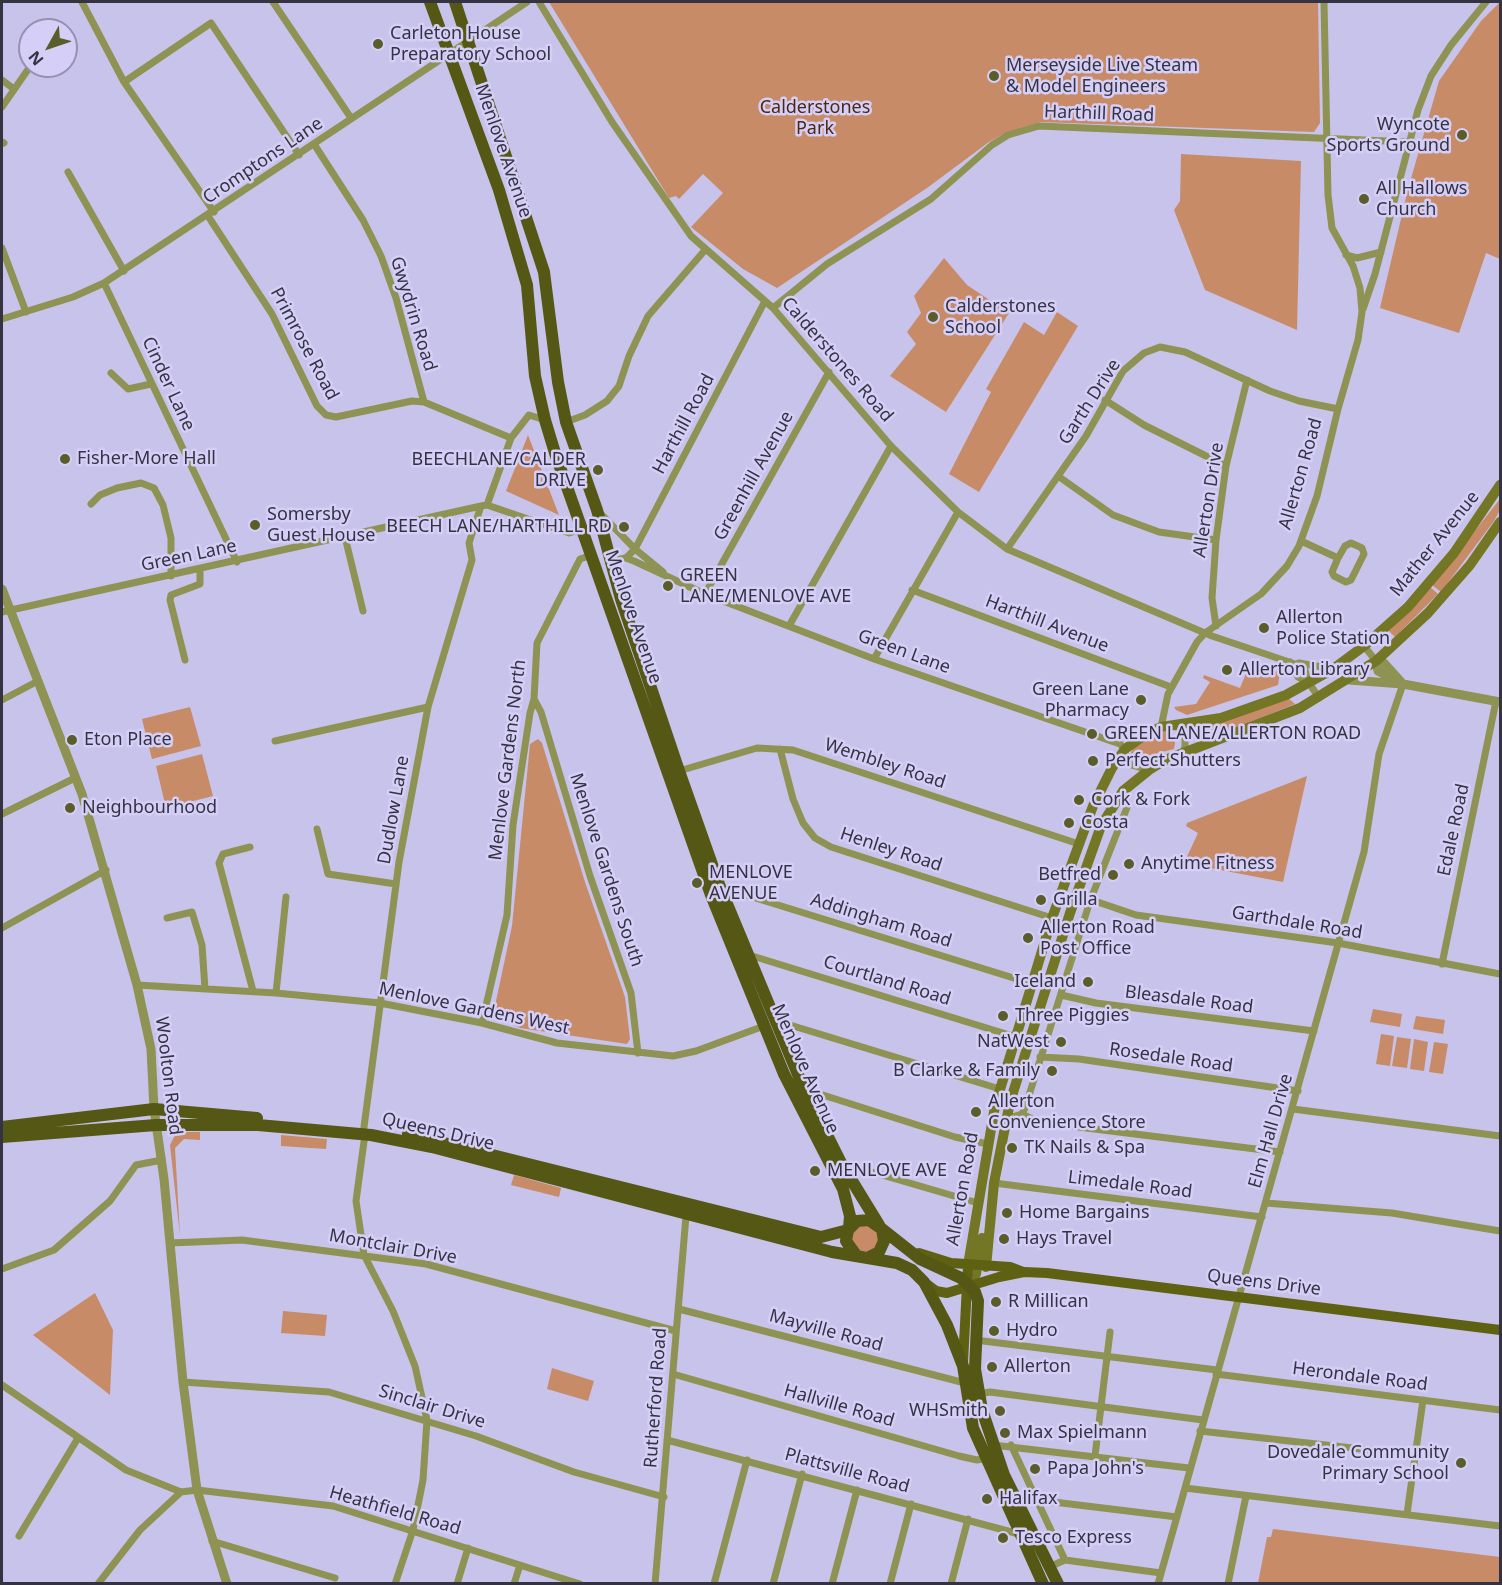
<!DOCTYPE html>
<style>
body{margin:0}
#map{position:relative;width:1502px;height:1585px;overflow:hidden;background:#c8c3ea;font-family:"Noto Sans",sans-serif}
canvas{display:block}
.frame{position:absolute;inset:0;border:3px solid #353342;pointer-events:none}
.north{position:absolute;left:18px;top:18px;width:60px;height:60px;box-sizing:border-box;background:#d5cff7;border:2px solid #9591af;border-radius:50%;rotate:230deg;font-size:16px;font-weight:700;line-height:24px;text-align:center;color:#353342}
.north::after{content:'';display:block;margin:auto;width:21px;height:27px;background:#5a5d2a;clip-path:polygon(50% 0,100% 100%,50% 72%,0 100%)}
</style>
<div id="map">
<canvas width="1502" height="1585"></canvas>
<div class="frame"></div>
<div class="north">N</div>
</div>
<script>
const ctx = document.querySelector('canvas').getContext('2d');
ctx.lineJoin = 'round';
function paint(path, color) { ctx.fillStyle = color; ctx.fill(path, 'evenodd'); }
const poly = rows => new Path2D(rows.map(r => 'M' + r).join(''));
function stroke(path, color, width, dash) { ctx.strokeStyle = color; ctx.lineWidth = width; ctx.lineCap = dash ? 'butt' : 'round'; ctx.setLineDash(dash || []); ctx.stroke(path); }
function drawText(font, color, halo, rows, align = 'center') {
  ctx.font = font + ' "Noto Sans",sans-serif'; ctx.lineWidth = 5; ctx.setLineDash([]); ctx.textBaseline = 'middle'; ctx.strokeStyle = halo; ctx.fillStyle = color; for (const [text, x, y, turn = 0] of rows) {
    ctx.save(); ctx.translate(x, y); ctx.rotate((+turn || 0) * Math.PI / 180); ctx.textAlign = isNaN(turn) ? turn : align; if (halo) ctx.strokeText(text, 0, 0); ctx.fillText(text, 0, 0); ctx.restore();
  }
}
const green = poly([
 [549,2,1318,2,1320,123,1314,132,1041,122,1001,135,989,142,927,188,777,288,743,269,691,227,723,193,703,174,679,199,676,196,669,198],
 [1500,2,1500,259,1486,253,1459,333,1380,308,1408,189,1439,81,1481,21],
 [1181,154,1301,161,1297,330,1205,290,1174,210,1180,201],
 [944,258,967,285,1009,313,946,412,890,376,916,344,907,332,921,313,914,296],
 [1057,312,1078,326,979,492,949,474,991,392,986,389,1024,322,1044,335],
 [528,435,559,515,506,491],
 [1500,499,1500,510,1494,521,1441,592,1432,585],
 [1430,587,1438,594,1395,637,1388,630],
 [1250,664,1280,672,1278,685,1187,715,1176,710,1174,707,1196,704,1210,682,1203,678,1204,675,1240,688],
 [1288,698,1295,704,1203,741,1199,728],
 [190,707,201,746,152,759,142,719],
 [1167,731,1176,737,1174,749,1158,753,1142,763,1132,759,1131,752,1135,747,1153,736],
 [538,739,542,743,585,882,625,997,630,1039,627,1044,520,1028,493,1015,512,926,530,744],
 [202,754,213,796,166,808,156,766],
 [1307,776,1283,882,1184,863,1198,833,1186,826,1187,823],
 [1373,1009,1402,1014,1400,1027,1370,1022],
 [1416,1016,1445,1020,1443,1034,1413,1029],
 [1381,1034,1394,1036,1390,1066,1376,1064],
 [1397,1037,1411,1039,1407,1068,1392,1066],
 [1414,1039,1428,1042,1424,1071,1410,1069],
 [1434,1042,1448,1044,1443,1074,1429,1072],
 [188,1132,200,1132,200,1140,184,1139,175,1148,180,1236,170,1145,175,1135],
 [281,1135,327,1139,326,1149,281,1146],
 [514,1175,561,1188,559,1197,511,1185],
 [858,1225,876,1227,879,1244,869,1252,859,1251,852,1243,852,1233],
 [95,1293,113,1330,110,1395,33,1335],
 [283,1311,327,1315,325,1336,281,1333],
 [552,1368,594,1381,588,1401,547,1389],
 [1273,1529,1500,1557,1500,1583,1258,1583,1267,1537,1271,1537]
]);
const minor = poly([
 [82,2,124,82,214,212],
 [273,2,351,118],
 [539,2,612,122,691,236,773,308,891,446,958,512,1007,549,1212,636,1304,667,1309,683],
 [2,80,14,89],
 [124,82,211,23,299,155],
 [2,107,29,68],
 [2,142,4,143],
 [314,144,363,220,381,256,396,298,424,402],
 [68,172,124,271],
 [208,216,272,314,317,406,326,415,336,417,412,401,424,402,511,438],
 [2,248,26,312],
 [1346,255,1357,258,1381,252],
 [104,283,237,562],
 [773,308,827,264,931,199,992,145,1008,135,1039,126,1410,142],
 [1363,309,1375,274,1418,110,1431,76,1451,45,1486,2],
 [2,319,73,297,104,283,527,2],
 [111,373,128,389,151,384],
 [1105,400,1144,425,1226,466],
 [566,422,585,415,607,401,619,386,629,356,648,316,705,250],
 [1058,476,1113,515,1159,532,1216,540],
 [91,504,100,495,117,488,141,483,154,488,163,505,171,538,171,576],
 [487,505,511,438,529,415,545,420],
 [599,512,635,549,663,572],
 [345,537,363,611],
 [1301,541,1338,558,1345,546,1351,543,1362,548,1364,554,1351,580,1346,582,1334,576,1332,572,1338,558],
 [1007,549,1086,436,1123,371,1144,353,1160,347,1185,352,1270,391,1299,401,1338,409],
 [626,558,635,549,765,301],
 [610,561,626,558,634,561,705,594,874,659,1120,744,1125,749,1125,757,1131,765,1149,770],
 [912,590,1171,687],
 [705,594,829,372],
 [2,612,481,506,487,505,569,533,583,529],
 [789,626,891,446],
 [1216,626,1212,598,1216,540,1226,466,1247,380],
 [1364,646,1376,661],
 [874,659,958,512],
 [185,660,170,600,171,595,200,584,200,569],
 [1290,662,1298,677,1309,683,1319,698],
 [1299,663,1333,669],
 [534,699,541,712,590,876,631,993,638,1053],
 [2,700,36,682],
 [1175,725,1185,735,1185,747,1182,754],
 [1161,727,1168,694,1197,642,1205,633,1261,594,1287,566,1299,546,1317,496,1338,409,1358,340,1362,312,1360,288,1353,266,1332,228,1328,195,1324,2],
 [275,741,428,707],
 [780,749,793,799,803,823,815,838,831,847,1052,918],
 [679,771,757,748,793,750,1079,844],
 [2,814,75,778],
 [317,829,328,874,396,884],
 [250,847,223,854,219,863,253,991],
 [720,887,1033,984],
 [1077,895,1136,915,1338,943,1500,974],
 [167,918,192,912,202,945,205,989],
 [2,928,106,870],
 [749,955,1016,1037],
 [1442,964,1496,701],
 [137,985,276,993,380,1003,482,1023,557,1043,673,1056,696,1051,764,1026],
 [276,993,286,897],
 [1061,995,1096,1003,1314,1031],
 [482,1023,507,915,513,825,530,713,534,699,537,643,580,559,592,555],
 [778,1026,790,1025,1000,1089],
 [1040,1057,1079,1059,1298,1091],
 [804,1089,955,1137,988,1144],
 [1293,1109,1500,1136],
 [1022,1114,1038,1122,1280,1152],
 [1005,1119,1022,1114,1025,1108,1090,901,1128,805,1123,791],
 [364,1127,399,862,428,707,472,560,469,543,481,506],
 [365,1134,356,1201,364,1255,393,1311,415,1366,427,1420,423,1480,413,1530,395,1584],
 [841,1163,978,1203],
 [994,1183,1262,1217],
 [1266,1203,1392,1213,1500,1231],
 [170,1243,242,1240,426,1264,676,1331],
 [2,1269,54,1250,110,1201,136,1165,162,1160],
 [679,1309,965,1383],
 [975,1340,1217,1370],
 [673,1374,959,1456,977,1460,988,1458],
 [1216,1374,1500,1410],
 [183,1382,329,1392,476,1436,574,1472,664,1497],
 [2,1385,126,1470,181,1492,197,1490,333,1506,580,1584],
 [978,1394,990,1392,1203,1420],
 [1200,1431,1415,1455],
 [667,1440,1019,1534],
 [993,1445,1189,1468],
 [1011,1445,1065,1560],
 [1095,1456,1110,1332],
 [1185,1488,1500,1526],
 [1037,1500,1177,1517],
 [1407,1514,1423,1400],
 [19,1536,78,1438],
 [212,1541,335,1578],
 [1049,1567,1065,1560,1161,1573],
 [98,1584,140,1530,181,1492],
 [457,1584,468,1548],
 [514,1584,520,1565],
 [655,1584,686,1216],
 [714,1584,747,1460],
 [773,1584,802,1474],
 [832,1584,857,1490],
 [890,1584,911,1504],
 [951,1584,968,1519],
 [1158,1584,1364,852,1379,754,1403,684],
 [1228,1584,1246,1496]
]);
const tertiary = poly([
 [2,589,82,794,137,985,151,1049,154,1109,164,1179,183,1382,197,1490,227,1584],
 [1376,661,1384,663,1403,684,1378,671,1376,661],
 [1349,680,1403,684,1500,702]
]);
const secondary = poly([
 [968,1265,995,1106,1052,918,1093,806,1112,768,1125,749,1148,733,1161,727,1221,718,1286,695,1333,669,1364,646,1408,607,1454,553,1500,485],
 [986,1267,994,1183,1010,1102,1070,913,1101,826,1123,791,1149,770,1165,760,1300,708,1376,661,1428,613,1470,565,1500,522],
 [966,1288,976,1274,982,1238]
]);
const primary = poly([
 [919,1253,951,1263,1010,1267,1023,1272],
 [924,1282,936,1291,947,1293,999,1277,1024,1272,1047,1273,1500,1330],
 [963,1363,968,1265]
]);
const trunk = poly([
 [430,2,499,190,527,285,535,376,545,420,555,453,711,895,784,1074,843,1189,850,1216,849,1228],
 [455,2,544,272,558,382,566,422,597,510,621,599,679,771,720,887,804,1089,841,1163,879,1225],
 [2,1127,154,1109,257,1118],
 [408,1134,821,1237,848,1230],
 [2,1137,156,1125,258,1125,371,1135,432,1147,832,1252,897,1263,912,1270,924,1282,947,1325,963,1366,973,1428,1043,1584],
 [882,1229,920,1259,961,1278,975,1292,978,1301,975,1369,982,1410,1004,1475,1058,1584],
 [856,1255,846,1241,848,1230,857,1221,869,1220,882,1229,884,1241,879,1252,869,1257]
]);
const markers = [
 [378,44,6,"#5a5d2a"],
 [994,76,6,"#5a5d2a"],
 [1462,135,6,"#5a5d2a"],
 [1364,199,6,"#5a5d2a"],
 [933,317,6,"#5a5d2a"],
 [65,459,6,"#5a5d2a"],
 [598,470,6,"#5a5d2a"],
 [255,525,6,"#5a5d2a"],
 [624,527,6,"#5a5d2a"],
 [668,586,6,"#5a5d2a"],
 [1264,628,6,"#5a5d2a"],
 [1227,670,6,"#5a5d2a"],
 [1141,700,6,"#5a5d2a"],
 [1092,734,6,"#5a5d2a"],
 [72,740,6,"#5a5d2a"],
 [1093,761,6,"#5a5d2a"],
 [1079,800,6,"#5a5d2a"],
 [70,808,6,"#5a5d2a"],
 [1069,823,6,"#5a5d2a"],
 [1129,864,6,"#5a5d2a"],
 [1113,875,6,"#5a5d2a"],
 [697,883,6,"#5a5d2a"],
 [1041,900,6,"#5a5d2a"],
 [1028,938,6,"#5a5d2a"],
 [1088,982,6,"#5a5d2a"],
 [1003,1016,6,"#5a5d2a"],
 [1061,1042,6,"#5a5d2a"],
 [1052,1071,6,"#5a5d2a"],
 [976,1112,6,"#5a5d2a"],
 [1012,1148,6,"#5a5d2a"],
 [815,1171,6,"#5a5d2a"],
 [1007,1213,6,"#5a5d2a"],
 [1004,1239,6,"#5a5d2a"],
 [996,1302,6,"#5a5d2a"],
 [994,1331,6,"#5a5d2a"],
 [992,1367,6,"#5a5d2a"],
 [1000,1411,6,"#5a5d2a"],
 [1005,1433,6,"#5a5d2a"],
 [1461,1463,6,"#5a5d2a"],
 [1035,1469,6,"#5a5d2a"],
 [987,1499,6,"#5a5d2a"],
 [1003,1538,6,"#5a5d2a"]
];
const poiNames = [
 ["Carleton House",390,34],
 ["Preparatory School",390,55],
 ["Merseyside Live Steam",1006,66],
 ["& Model Engineers",1006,87],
 ["Wyncote",1450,125,"right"],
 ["Sports Ground",1450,146,"right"],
 ["All Hallows",1376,189],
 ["Church",1376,210],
 ["Calderstones",945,307],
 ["School",945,328],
 ["Fisher-More Hall",77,459],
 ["BEECHLANE/CALDER",586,460,"right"],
 ["DRIVE",586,481,"right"],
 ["Somersby",267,515],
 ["Guest House",267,536],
 ["BEECH LANE/HARTHILL RD",612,527,"right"],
 ["GREEN",680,576],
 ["LANE/MENLOVE AVE",680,597],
 ["Allerton",1276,618],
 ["Police Station",1276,639],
 ["Allerton Library",1239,670],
 ["Green Lane",1129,690,"right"],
 ["Pharmacy",1129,711,"right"],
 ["GREEN LANE/ALLERTON ROAD",1104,734],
 ["Eton Place",84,740],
 ["Perfect Shutters",1105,761],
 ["Cork & Fork",1091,800],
 ["Neighbourhood",82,808],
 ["Costa",1081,823],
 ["Anytime Fitness",1141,864],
 ["MENLOVE",709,873],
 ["AVENUE",709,894],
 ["Betfred",1101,875,"right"],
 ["Grilla",1053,900],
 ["Allerton Road",1040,928],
 ["Post Office",1040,949],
 ["Iceland",1076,982,"right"],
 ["Three Piggies",1015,1016],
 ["NatWest",1049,1042,"right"],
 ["B Clarke & Family",1040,1071,"right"],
 ["Allerton",988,1102],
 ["Convenience Store",988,1123],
 ["TK Nails & Spa",1024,1148],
 ["MENLOVE AVE",827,1171],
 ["Home Bargains",1019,1213],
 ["Hays Travel",1016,1239],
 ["R Millican",1008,1302],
 ["Hydro",1006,1331],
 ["Allerton",1004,1367],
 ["WHSmith",988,1411,"right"],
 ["Max Spielmann",1017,1433],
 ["Dovedale Community",1449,1453,"right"],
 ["Primary School",1449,1474,"right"],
 ["Papa John's",1047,1469],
 ["Halifax",999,1499],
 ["Tesco Express",1015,1538]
];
const parkNames = [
 ["Calderstones",815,108],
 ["Park",815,129]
];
const streetNames = [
 ["Harthill Road",1099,114,2],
 ["Menlove Avenue",503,151,71],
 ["Cromptons Lane",263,161,-34],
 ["Gwydrin Road",413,314,73],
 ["Primrose Road",304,344,62],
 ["Calderstones Road",837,360,49],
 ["Cinder Lane",168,384,65],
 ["Garth Drive",1090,402,-57],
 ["Harthill Road",684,424,-62],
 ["Allerton Road",1301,474,-74],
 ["Greenhill Avenue",754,476,-61],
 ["Allerton Drive",1209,500,-81],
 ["Mather Avenue",1435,544,-51],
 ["Green Lane",189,556,-12],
 ["Menlove Avenue",633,617,71],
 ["Harthill Avenue",1047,624,21],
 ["Green Lane",904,652,20],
 ["Menlove Gardens North",508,760,-83],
 ["Wembley Road",885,764,18],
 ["Dudlow Lane",394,810,-80],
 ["Edale Road",1454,830,-78],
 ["Henley Road",891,850,18],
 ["Menlove Gardens South",606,870,72],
 ["Addingham Road",881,921,17],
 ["Garthdale Road",1297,923,9],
 ["Courtland Road",887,981,17],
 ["Bleasdale Road",1189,1000,7],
 ["Menlove Gardens West",474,1009,12],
 ["Rosedale Road",1171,1058,8],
 ["Menlove Avenue",805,1069,66],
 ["Woolton Road",168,1076,83],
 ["Elm Hall Drive",1271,1131,-74],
 ["Queens Drive",438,1132,13],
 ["Limedale Road",1130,1185,7],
 ["Allerton Road",963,1189,-80],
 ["Montclair Drive",393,1247,10],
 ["Queens Drive",1264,1283,7],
 ["Mayville Road",826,1331,15],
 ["Herondale Road",1360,1377,7],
 ["Rutherford Road",656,1398,-86],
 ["Hallville Road",839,1406,16],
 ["Sinclair Drive",432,1407,17],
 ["Plattsville Road",847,1471,15],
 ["Heathfield Road",395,1511,16]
];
paint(green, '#c88b67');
stroke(minor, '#8e9253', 7);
stroke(tertiary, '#8e9253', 9);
stroke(secondary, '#737624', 10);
stroke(primary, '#5e6112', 10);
stroke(trunk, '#555814', 12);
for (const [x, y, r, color] of markers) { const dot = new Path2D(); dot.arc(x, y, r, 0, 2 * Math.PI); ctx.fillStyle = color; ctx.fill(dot); stroke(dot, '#d5cff7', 2); }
drawText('18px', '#353342', '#d5cff7', poiNames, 'left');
drawText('18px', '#4c2811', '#d5cff7', parkNames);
drawText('18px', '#353342', '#d5cff7', streetNames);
</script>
